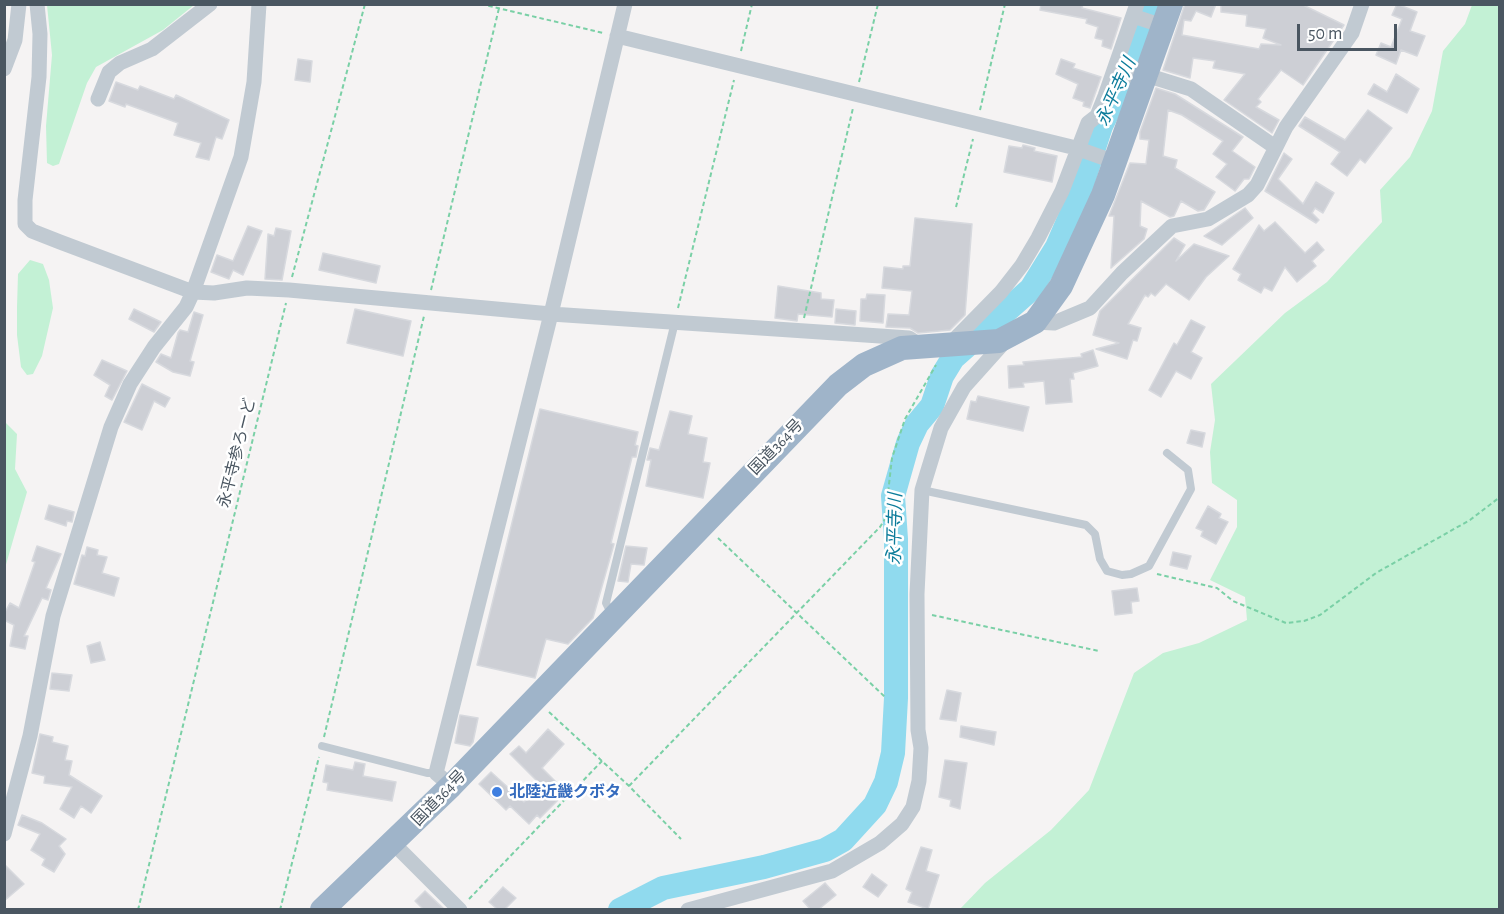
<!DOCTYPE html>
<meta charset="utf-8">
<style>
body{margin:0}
#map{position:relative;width:1504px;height:914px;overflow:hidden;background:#f5f3f3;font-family:"Alegreya Sans",sans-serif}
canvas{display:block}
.frame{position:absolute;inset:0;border:6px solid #4a5661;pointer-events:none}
.scale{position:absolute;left:1297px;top:24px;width:100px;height:27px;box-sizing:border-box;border:3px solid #4a5661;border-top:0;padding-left:8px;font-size:18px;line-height:21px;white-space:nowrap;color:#4a5661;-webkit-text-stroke:4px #fff;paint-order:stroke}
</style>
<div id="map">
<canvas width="1504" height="914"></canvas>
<div class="frame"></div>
<div class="scale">50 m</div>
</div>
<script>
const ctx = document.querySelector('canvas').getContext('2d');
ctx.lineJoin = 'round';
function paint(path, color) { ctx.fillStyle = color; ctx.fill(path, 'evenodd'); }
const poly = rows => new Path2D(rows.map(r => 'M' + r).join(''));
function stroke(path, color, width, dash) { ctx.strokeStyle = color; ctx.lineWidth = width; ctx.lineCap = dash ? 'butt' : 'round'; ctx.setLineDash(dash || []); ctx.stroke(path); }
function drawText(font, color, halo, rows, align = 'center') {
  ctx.font = font + ' "Alegreya Sans","Noto Sans JP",sans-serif'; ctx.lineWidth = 5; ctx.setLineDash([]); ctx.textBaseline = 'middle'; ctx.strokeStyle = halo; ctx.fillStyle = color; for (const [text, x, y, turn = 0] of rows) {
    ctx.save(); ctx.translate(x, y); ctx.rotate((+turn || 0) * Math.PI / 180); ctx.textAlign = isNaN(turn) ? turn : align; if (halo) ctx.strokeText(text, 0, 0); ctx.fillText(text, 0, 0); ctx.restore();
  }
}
const green = poly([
 [47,5,194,5,163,30,96,67,87,83,59,164,53,166,47,163,46,126,52,55],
 [1472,5,1500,5,1499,909,960,909,985,883,1051,830,1089,790,1134,673,1163,653,1199,643,1247,620,1245,597,1210,580,1237,527,1237,500,1212,483,1210,452,1215,420,1211,384,1285,313,1327,282,1382,222,1380,190,1410,157,1432,111,1443,51,1465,24],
 [30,260,43,264,49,280,53,308,42,356,33,374,27,375,21,367,17,335,17,307,18,274],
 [5,422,17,434,15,469,27,492,5,568]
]);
const river = poly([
 [620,910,663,888,764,867,825,850,843,840,875,805,886,782,893,753,896,698,896,539,893,496,908,443,917,424,932,406,942,376,953,358,1031,289,1057,247,1076,203,1101,126,1130,66,1149,4]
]);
const building = poly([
 [1041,4,1083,4,1082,8,1121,18,1111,49,1102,46,1103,40,1095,38,1098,27,1086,23,1087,19,1040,10,1041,4],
 [1185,4,1216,4,1211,17,1196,11,1191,21,1184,20,1182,35,1259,49,1261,44,1281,45,1263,38,1266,29,1246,26,1247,15,1221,12,1221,4,1301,4,1344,25,1303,85,1281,70,1258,99,1261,102,1256,107,1279,120,1272,133,1224,100,1245,74,1213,68,1215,61,1193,58,1190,78,1163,70,1185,4],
 [1397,4,1417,12,1410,31,1425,36,1417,56,1401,50,1396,64,1376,55,1381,43,1391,47,1402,19,1392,15,1397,4],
 [298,59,312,61,310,82,295,80,298,59],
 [1061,59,1075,64,1073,68,1101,77,1090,108,1083,106,1084,102,1073,98,1078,84,1056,74,1061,59],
 [1396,74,1419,89,1407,113,1368,94,1374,84,1387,92,1396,74],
 [116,82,138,90,140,86,174,99,176,95,229,120,222,139,216,137,209,160,196,157,201,143,174,135,178,123,126,104,125,107,109,101,116,82],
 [1156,88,1175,94,1243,137,1232,151,1255,167,1249,179,1244,179,1235,191,1216,177,1227,164,1213,154,1223,141,1182,115,1168,110,1163,156,1177,160,1175,168,1215,192,1204,210,1198,211,1181,201,1174,216,1170,217,1141,201,1140,226,1147,229,1144,239,1111,268,1114,216,1109,216,1130,163,1146,164,1149,140,1140,139,1140,132,1156,88],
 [1368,110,1392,128,1365,163,1360,159,1347,176,1331,164,1340,152,1299,126,1305,117,1345,140,1368,110],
 [1023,145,1035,148,1034,151,1057,156,1052,182,1004,172,1009,146,1022,148,1023,145],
 [1284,153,1292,159,1278,179,1303,204,1316,182,1334,193,1323,213,1315,208,1312,213,1319,220,1316,223,1265,191,1284,153],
 [1245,208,1253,218,1222,245,1204,236,1245,208],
 [915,218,972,224,965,315,950,330,918,333,910,328,886,327,888,314,909,315,912,291,882,288,884,267,903,269,903,266,910,266,915,218],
 [1275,222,1305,253,1317,242,1324,250,1312,261,1316,266,1297,282,1285,267,1272,291,1264,287,1261,293,1238,280,1241,274,1233,269,1259,225,1264,231,1275,222],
 [248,226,262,231,243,275,233,270,229,279,211,272,217,255,233,261,248,226],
 [276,228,291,231,282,280,265,279,268,234,274,236,276,228],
 [1174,238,1185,245,1176,261,1194,244,1229,256,1206,277,1189,300,1166,284,1155,296,1151,293,1148,297,1145,295,1128,324,1141,328,1137,341,1133,340,1127,359,1096,349,1119,343,1093,335,1100,311,1174,238],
 [323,253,380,266,376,283,319,270,323,253],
 [778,286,821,293,821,299,834,300,832,317,798,314,797,321,775,318,778,286],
 [867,294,885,295,883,323,860,321,861,299,866,299,867,294],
 [134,309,161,322,154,332,129,319,134,309],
 [355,309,411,321,403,356,347,343,355,309],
 [836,309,856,311,855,325,835,323,836,309],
 [194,312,203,315,190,361,194,362,190,376,173,372,156,362,161,354,171,358,178,333,180,330,188,332,194,312],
 [1191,320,1205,327,1191,352,1202,358,1191,379,1176,371,1161,397,1149,390,1174,343,1177,345,1191,320],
 [1093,350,1098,366,1073,373,1074,379,1070,379,1072,402,1046,404,1044,381,1023,383,1024,387,1009,388,1008,366,1024,365,1023,362,1082,357,1081,354,1093,350],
 [102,360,127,371,112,400,105,396,110,385,94,375,102,360],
 [142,384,170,398,165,407,154,401,142,430,124,422,142,384],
 [978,396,1029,407,1023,431,967,419,971,401,976,402,978,396],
 [540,409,638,432,635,445,638,446,636,457,632,457,611,543,614,544,593,618,568,644,546,639,535,678,477,665,540,409],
 [670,411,692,416,688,434,707,438,703,462,710,463,703,498,646,486,651,460,647,460,650,448,659,450,670,411],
 [1191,430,1205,433,1202,447,1187,443,1191,430],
 [49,505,74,512,72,522,67,521,66,526,45,519,49,505],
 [1208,506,1221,514,1219,518,1228,522,1216,544,1201,536,1203,531,1196,528,1208,506],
 [37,546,61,554,46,588,51,590,48,600,42,598,24,636,28,636,25,649,10,646,14,625,4,620,4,614,10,603,19,608,35,562,32,561,37,546],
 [626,546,647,548,644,565,631,564,628,582,618,581,626,546],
 [87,547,98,550,97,555,107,557,102,573,119,578,114,596,74,584,82,555,85,556,87,547],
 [1173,552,1191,556,1187,569,1170,565,1173,552],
 [1137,588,1139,601,1131,602,1132,613,1115,615,1112,591,1137,588],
 [100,642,105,660,91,663,87,646,100,642],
 [52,673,72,675,69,691,50,689,52,673],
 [947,690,961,693,956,721,940,719,947,690],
 [460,715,478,718,473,742,470,746,455,743,460,715],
 [961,726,996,732,994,745,960,737,961,726],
 [548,729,564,744,542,768,566,792,540,818,537,815,529,824,510,806,506,810,479,784,491,772,524,802,541,785,510,754,519,746,526,753,548,729],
 [40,734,53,737,52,742,68,746,65,760,72,761,69,775,102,796,91,813,81,806,74,818,60,809,72,787,44,783,45,776,32,773,40,734],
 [945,760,967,763,960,809,950,806,951,800,939,797,945,760],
 [355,762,365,764,363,776,396,782,392,801,327,790,328,783,323,782,326,765,353,770,355,762],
 [22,815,42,823,66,839,59,846,65,854,54,872,42,865,45,859,31,850,40,834,18,825,22,815],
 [921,847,932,850,926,871,939,875,928,909,908,902,912,892,906,889,921,847],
 [4,864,24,884,4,901,4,864],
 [872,874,887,885,878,897,863,887,872,874],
 [825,883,836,895,819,909,810,909,803,901,825,883],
 [503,887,516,898,505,909,497,909,489,902,503,887],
 [425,891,444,909,423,909,415,901,425,891]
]);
const path = poly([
 [481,4,603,33],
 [741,51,752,4],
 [859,82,878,4],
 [980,110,1005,4],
 [956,207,973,139],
 [292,277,365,4],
 [431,290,500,4],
 [678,308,734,80],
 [804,318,853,108],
 [718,538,885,697],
 [1157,574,1217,588,1233,601,1286,623,1304,621,1320,615,1376,573,1470,520,1500,497],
 [932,615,1099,651],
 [549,712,629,786,681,839],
 [324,737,424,316],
 [629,786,880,527,885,519,892,458,905,419,936,365],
 [469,899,602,761],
 [138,910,286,303],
 [280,910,319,757]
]);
const service = poly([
 [922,490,1086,525,1095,534,1100,559,1107,571,1122,575,1131,574,1149,566,1191,489,1188,470,1167,453],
 [612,615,606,603,675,322],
 [322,746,427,773,436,773]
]);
const minor = poly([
 [37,4,40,34,39,77,25,200,25,224,32,231,60,242,193,292,214,293,247,288,289,290,551,314,880,336,909,338,915,342],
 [1133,16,1163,26],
 [617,36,1076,148,1115,162],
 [4,69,15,40,19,4],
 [1114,71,1144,81],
 [1146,75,1191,89,1275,147],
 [98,99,109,72,120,63,152,49,210,4],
 [1035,322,1054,323,1090,308,1122,273,1172,226,1208,219,1248,195,1257,185,1286,127,1352,33,1362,4],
 [950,344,1001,292,1022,265,1038,238,1062,191,1088,123,1097,116,1105,96,1137,4],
 [451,786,436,773,551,314,625,4],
 [4,834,30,736,53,616,111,427,130,384,154,347,186,307,193,292,241,157,254,82,259,4],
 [394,844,460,910],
 [688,910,832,871,880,843,902,824,913,807,919,781,921,748,918,730,917,594,922,490,941,428,964,387,1007,339]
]);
const trunk = poly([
 [322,910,451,786,838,385,864,365,902,348,999,341,1035,322,1061,286,1103,195,1171,4]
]);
const markers = [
 [497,792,6,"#3f7fe0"]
];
const streetNames = [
 ["国道364号",776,447,-46],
 ["永平寺参ろーど",237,453,-76],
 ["国道364号",439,798,-46]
];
const shopNames = [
 ["北陸近畿クボタ",509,792]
];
const waterNames = [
 ["永平寺川",1116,92,-66],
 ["永平寺川",895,529,-89]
];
paint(green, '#c3f1d5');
stroke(river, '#90daee', 24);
paint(building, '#cdcfd5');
stroke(building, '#d7d9de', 1.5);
stroke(path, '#7ad0a6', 2, [4.5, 3]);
stroke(service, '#c1cad2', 8);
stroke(minor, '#c1cad2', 15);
stroke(trunk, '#9fb4c9', 24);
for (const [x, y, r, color] of markers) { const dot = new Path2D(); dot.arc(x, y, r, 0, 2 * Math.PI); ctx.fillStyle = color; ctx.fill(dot); stroke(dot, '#fff', 2); }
drawText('16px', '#4a5661', '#fff', streetNames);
drawText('bold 16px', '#366cbe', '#fff', shopNames, 'left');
drawText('italic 18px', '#0c7c9b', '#fff', waterNames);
</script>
